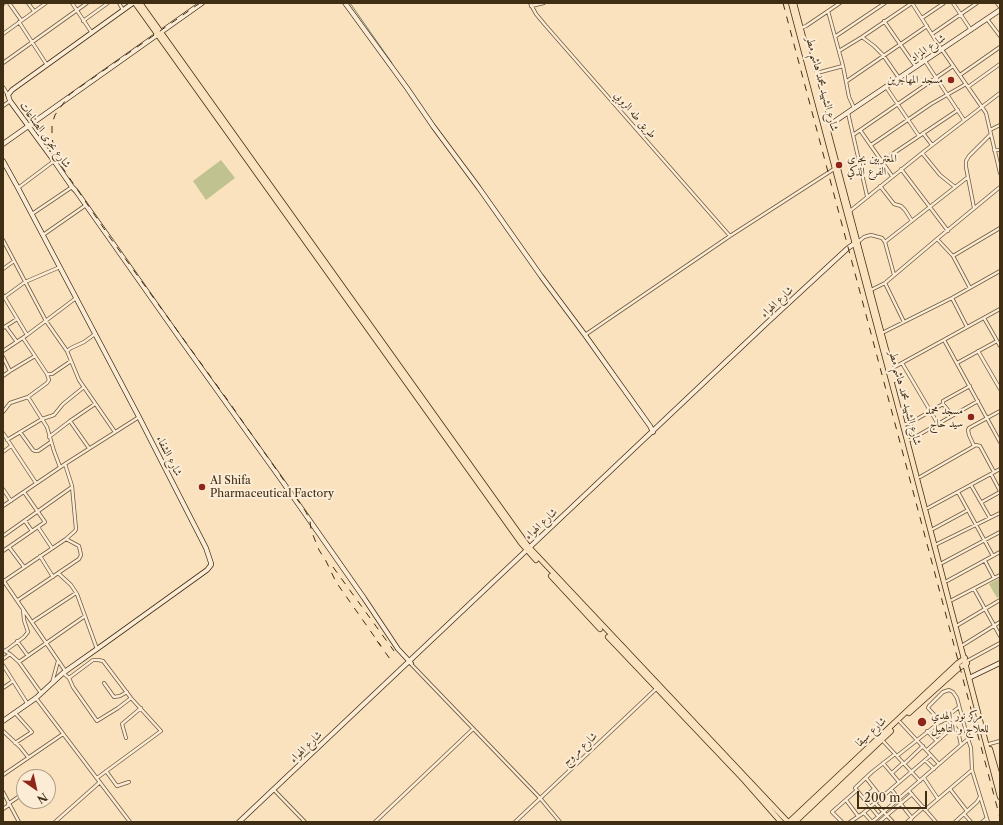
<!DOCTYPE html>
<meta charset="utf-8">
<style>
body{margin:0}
#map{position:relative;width:1003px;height:825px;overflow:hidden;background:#fae2be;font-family:"Libre Caslon Text",serif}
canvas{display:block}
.frame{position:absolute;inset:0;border:4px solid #3f2d14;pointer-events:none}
.north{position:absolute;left:16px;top:769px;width:40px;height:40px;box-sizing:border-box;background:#fcecd5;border:1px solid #b0a088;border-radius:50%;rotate:146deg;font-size:11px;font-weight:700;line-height:16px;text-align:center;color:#3f2d14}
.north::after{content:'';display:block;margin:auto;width:14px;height:18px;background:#8f2418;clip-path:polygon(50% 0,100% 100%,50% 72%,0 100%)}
.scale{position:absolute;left:857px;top:791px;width:70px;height:18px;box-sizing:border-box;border:2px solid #3f2d14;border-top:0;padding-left:5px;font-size:12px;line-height:14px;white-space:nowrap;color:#3f2d14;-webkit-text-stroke:3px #fcecd5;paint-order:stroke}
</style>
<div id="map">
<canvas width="1003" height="825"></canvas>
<div class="frame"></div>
<div class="north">N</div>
<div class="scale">200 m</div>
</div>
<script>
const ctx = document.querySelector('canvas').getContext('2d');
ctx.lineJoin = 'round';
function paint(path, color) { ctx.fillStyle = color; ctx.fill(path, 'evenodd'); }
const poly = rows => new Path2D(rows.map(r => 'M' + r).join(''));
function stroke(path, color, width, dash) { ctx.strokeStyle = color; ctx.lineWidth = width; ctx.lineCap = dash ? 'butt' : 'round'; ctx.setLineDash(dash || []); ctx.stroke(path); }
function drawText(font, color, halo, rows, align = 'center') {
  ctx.font = font + ' "Libre Caslon Text",Amiri,serif'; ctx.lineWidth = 4; ctx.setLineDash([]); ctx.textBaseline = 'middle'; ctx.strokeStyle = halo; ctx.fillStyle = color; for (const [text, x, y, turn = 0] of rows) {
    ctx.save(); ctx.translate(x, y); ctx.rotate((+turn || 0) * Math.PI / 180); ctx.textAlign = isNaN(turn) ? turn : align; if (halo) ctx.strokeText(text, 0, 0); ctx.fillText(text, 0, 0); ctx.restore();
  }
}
const green = poly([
 [221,160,235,178,206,200,193,181],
 [1000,578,1000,596,997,598,989,584]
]);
const stream = poly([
 [350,3,392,63]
]);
const street = poly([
 [9,3,21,20],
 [28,3,34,11],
 [72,3,92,33],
 [119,3,123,10],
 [530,3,536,14,546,26,730,236],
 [912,3,938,44,986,113,1000,173],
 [953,3,971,30],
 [997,3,1000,7],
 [3,4,4,3],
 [531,6,544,3],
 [828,11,843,66,849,97,854,108],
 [922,18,944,3],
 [987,19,1000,36],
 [83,21,108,3],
 [884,21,916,67],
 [19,22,47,65],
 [801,28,806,26,840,3],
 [3,34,46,3],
 [932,34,977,3],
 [836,36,885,3],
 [862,37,874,46,883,55,899,78],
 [839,51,862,37,912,3],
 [925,61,964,120],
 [3,63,87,3],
 [813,74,843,66],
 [960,75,1000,47],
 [847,81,927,26],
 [3,87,8,95],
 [886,87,919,136],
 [968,87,1000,64],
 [3,106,10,101],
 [848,113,867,196],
 [860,130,892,176],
 [990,130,1000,125],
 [923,133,932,145],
 [853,135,953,66],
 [871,145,931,104,966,84],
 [994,150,1000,150],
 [922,153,940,175,955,187],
 [882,161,958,110],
 [901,169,948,231],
 [880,186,894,204,901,206,905,210,912,221],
 [18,188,54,161],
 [974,208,966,167,966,161,969,156,990,135],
 [850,211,922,153,1000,93],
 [32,214,72,187],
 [43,235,86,205],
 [937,239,1000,187],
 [3,240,46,321,67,351],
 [858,242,864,237,871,235,882,238,885,242,968,177],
 [885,242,894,275],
 [953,256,970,288],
 [3,269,14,261],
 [885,283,904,322],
 [869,291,885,283,937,239,953,256,1000,228],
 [3,295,27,335],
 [3,298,25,282,60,267],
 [952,298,967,327],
 [984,318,1000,346],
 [6,327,17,342],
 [3,328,17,319],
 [882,333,952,298,1000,271],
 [95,334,84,342,71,348,67,351,79,380,115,432],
 [585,335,730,236,834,169],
 [23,338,47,374,49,380,47,383,28,397],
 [944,340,1000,442],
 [3,351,27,335,76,298],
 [978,351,1000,389],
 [3,357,10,371,35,356],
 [902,363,938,424],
 [957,363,997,341],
 [891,369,1000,309],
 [47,374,52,374,71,361],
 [3,376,10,371],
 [3,412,10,403,28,397,47,427,54,451,60,467],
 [952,415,943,404,943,401,970,386],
 [70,421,89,448],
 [910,423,914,437],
 [903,425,910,423,943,404],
 [20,432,33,450,35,451,38,451,51,442],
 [3,433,36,483],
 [49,437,70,421,95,404],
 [7,440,42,419,54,415,63,404,84,387],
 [910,440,978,401],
 [974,446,969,435,968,430,969,428,1000,411],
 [3,452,11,446],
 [991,474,1000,491],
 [920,477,976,445,980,446,994,472],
 [971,485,990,518],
 [3,489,11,501],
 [958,492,993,556],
 [982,502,1000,492],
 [3,506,65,464,139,417],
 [928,508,1000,469],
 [25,521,32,531],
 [38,527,52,548],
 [933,529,968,510],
 [3,536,72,487],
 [937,544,1000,513],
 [9,547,24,567],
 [3,551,45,522,24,492],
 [40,556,53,577],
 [985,561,994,578],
 [942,563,1000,532],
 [58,573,71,585,77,594,97,649],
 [3,580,66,672],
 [4,581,66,539,75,531,76,529,72,486,65,464],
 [947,581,1000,552],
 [974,589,1000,636],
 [18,600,79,559,81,555,79,546,66,539],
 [952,600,1000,575],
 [32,622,76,593],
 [958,625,1000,600],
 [17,641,28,656],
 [963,645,1000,622],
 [3,650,10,654,19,662,41,693],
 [5,651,24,637,28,632,24,620,23,609],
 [3,659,10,654],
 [967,661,1000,643],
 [19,662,85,616],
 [411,664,540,798,560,822],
 [3,665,27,703],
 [63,673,69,678,93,660,98,660,103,661,131,698,161,731,97,778],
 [69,678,73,687,97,721,118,708,131,698],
 [52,683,58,661],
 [104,683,114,697,120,696,127,692],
 [3,688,13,681],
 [36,698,130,822],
 [15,713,32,732,15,743],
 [900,722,939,764],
 [3,731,20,747,28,757],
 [927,731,937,741],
 [126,738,122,724,141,708],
 [968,739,971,748,972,770,988,822],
 [882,740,920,781],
 [989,744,1000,741],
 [927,750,954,726],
 [897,756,959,707],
 [925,760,934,769],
 [883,763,899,782],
 [904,764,923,746],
 [106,771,117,786,129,782],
 [892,773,903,763],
 [3,775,63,734],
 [27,777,35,771,37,772,40,777],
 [866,778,881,797],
 [924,778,938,799],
 [891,789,895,794,892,796,897,801],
 [950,789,967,811],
 [274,790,305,822],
 [909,791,936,822],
 [3,792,19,822],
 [863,798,874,789],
 [846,800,858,816],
 [875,803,893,822],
 [900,803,912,818,910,821,911,822],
 [8,804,24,793],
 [3,809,9,805],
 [925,810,972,770],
 [864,813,872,822,968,739,957,698,953,692,949,690,943,692,929,706,928,708,941,722,944,720,947,720,954,726,958,731,961,745],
 [964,814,971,822],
 [878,816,855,788,872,772,895,754],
 [55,822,100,782],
 [375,822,473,729],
 [515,822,657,688],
 [842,822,832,812,856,791],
 [850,822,862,814,931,755],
 [879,822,912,794],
 [907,822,924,807],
 [955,822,977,802,980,797],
 [982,822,987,818]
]);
const secondary = poly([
 [133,3,12,90,8,95,10,101,52,158,72,187,76,191,181,340,280,478,364,598,398,649,411,663],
 [345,3,407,88,433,126,479,188,541,276,585,335,650,426,653,432],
 [828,130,831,124,847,113,1000,10],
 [3,144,202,3],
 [3,161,18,188,139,417,206,548,211,563,211,565,207,570,104,644,63,673,36,698,3,721],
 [969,678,1000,663],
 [239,822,769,321,848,248,857,242]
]);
const primary = poly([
 [135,3,521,543,536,560],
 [140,3,528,546,788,822],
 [791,3,903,425,1000,797],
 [794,3,894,380],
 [551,576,600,629],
 [608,637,744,780,781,822],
 [909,713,959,668,967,663],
 [990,749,1000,784],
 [789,822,958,663,965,658],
 [795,822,891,731]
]);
const rail = poly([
 [200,3,70,94,55,115,52,124,52,134,53,145,57,157,62,167,111,239,229,402,306,512,310,521,311,530,319,550,326,561,336,582,381,646],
 [783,3,1000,818],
 [333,567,394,651],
 [377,641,390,659]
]);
const markers = [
 [951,80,4,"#8f2418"],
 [839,165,4,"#8f2418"],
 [971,417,4,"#8f2418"],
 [202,487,4,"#8f2418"],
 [922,722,5,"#8f2418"]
];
const streetNames = [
 ["شارع المزاد",928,48,-34],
 ["شارع الشهيد محمد هاشم مطر",822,84,75],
 ["طريق طه الروبي",635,115,49],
 ["شارع بحرى الصناعات",45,135,54],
 ["شارع الهواء",777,302,-43],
 ["شارع الشهيد محمد هاشم مطر",905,398,75],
 ["شارع الشفاء",169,456,63],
 ["شارع الهواء",541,524,-43],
 ["شارع سيقا",871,732,-43],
 ["شارع الهواء",306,747,-44],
 ["شارع مروج",580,749,-43]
];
const poiNames = [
 ["مسجد المهاجرين",943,80,"right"],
 ["المغتربين بحري",847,159],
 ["الفرع الذكي",847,172],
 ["مسجد محمد",963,411,"right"],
 ["سيد حاج",963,424,"right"],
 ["Al Shifa",210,481],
 ["Pharmaceutical Factory",210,494],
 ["مركز نور الهدي",931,716],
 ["للعلاج و التاهيل",931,729]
];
paint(green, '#c0c390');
stroke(stream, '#788472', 1);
stroke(street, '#6e5a3e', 4);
stroke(secondary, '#3f2d14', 5.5);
stroke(primary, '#3f2d14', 6);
stroke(street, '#fcecd5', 2.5);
stroke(secondary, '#fcecd5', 4);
stroke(primary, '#fae2be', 4.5);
stroke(rail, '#3f2d14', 1, [7, 7]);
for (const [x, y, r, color] of markers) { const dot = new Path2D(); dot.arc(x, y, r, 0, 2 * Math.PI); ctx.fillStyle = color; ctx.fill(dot); stroke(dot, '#fcecd5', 1.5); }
drawText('11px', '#3f2d14', '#fcecd5', streetNames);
drawText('11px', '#3f2d14', '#fcecd5', poiNames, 'left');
</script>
